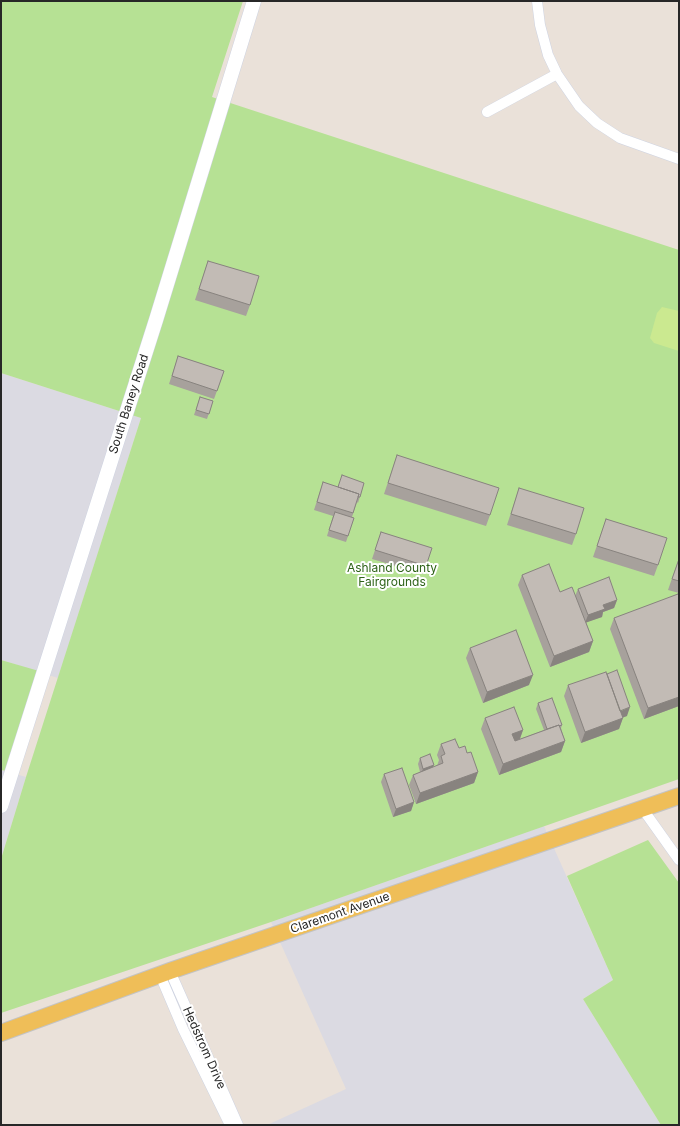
<!DOCTYPE html>
<style>
body{margin:0}
#map{position:relative;width:680px;height:1126px;overflow:hidden;background:#eae1d9;font-family:Inter,sans-serif}
canvas{display:block}
.frame{position:absolute;inset:0;border:2px solid #272727;pointer-events:none}
</style>
<div id="map">
<canvas width="680" height="1126"></canvas>
<div class="frame"></div>
</div>
<script>
const ctx = document.querySelector('canvas').getContext('2d');
ctx.lineJoin = 'round';
function paint(path, color) { ctx.fillStyle = color; ctx.fill(path, 'evenodd'); }
const poly = rows => new Path2D(rows.map(r => 'M' + r).join(''));
function stroke(path, color, width, dash) { ctx.strokeStyle = color; ctx.lineWidth = width; ctx.lineCap = dash ? 'butt' : 'round'; ctx.setLineDash(dash || []); ctx.stroke(path); }
function drawText(font, color, halo, rows, align = 'center') {
  ctx.font = font + ' Inter,sans-serif'; ctx.lineWidth = 4; ctx.setLineDash([]); ctx.textBaseline = 'middle'; ctx.strokeStyle = halo; ctx.fillStyle = color; for (const [text, x, y, turn = 0] of rows) {
    ctx.save(); ctx.translate(x, y); ctx.rotate((+turn || 0) * Math.PI / 180); ctx.textAlign = isNaN(turn) ? turn : align; if (halo) ctx.strokeText(text, 0, 0); ctx.fillText(text, 0, 0); ctx.restore();
  }
}
const industrial = poly([
 [1,373,141,418,58,678,1,660],
 [1,770,26,777,1,859],
 [544,826,613,980,583,999,661,1125,267,1125,346,1089,271,922]
]);
const green = poly([
 [1,1,243,1,212,97,679,250,679,779,271,922,1,1013,1,859,26,777,141,418,1,373],
 [1,660,39,671,7,771,1,770],
 [648,840,679,883,679,1125,661,1125,583,999,613,980,567,876]
]);
const pitch = poly([
 [662,307,679,311,679,351,654,343,650,338,657,313]
]);
const street = poly([
 [537,1,540,25,548,55,557,74,579,106,597,123,620,138,679,159],
 [487,112,557,74],
 [642,808,679,860],
 [170,971,238,1125],
 [160,975,183,1029,230,1125]
]);
const secondary = poly([
 [1,806,156,320,254,1]
]);
const primary = poly([
 [1,1033,170,971,679,796]
]);
const wall = poly([
 [208,261,250,305,246,316,195,300],
 [178,356,224,371,214,399,169,384],
 [200,397,213,401,207,419,194,415],
 [397,455,490,515,486,526,384,494],
 [323,482,337,487,364,483,358,503,357,502,352,517,354,518,346,542,327,536,333,516,314,510],
 [519,488,576,534,572,545,507,525],
 [606,519,658,565,654,576,593,557],
 [381,532,426,566,423,574,372,559],
 [679,558,679,593,668,590],
 [522,575,560,592,575,596,578,589,617,600,614,608,603,612,602,617,586,622,593,641,589,652,550,667,518,585],
 [614,618,679,706,644,719,610,629],
 [470,648,529,685,483,703,466,658],
 [568,685,627,716,623,717,619,729,581,743,564,696],
 [538,703,562,725,561,728,565,741,561,752,499,775,481,729,485,718,523,730,520,739,544,730,536,709],
 [441,744,459,748,467,753,478,772,474,783,416,804,409,785,413,775,420,772,418,764,420,758,433,767,437,766,439,760,437,755],
 [384,774,414,802,411,811,393,817,381,782]
]);
const shadedWall = poly([
 [617,600,614,608,603,612,602,617,585,623,588,615,603,605],
 [593,641,589,652,550,667,554,656],
 [533,675,529,685,483,703,487,692],
 [679,697,679,706,644,719,648,708],
 [630,707,627,716,616,720,619,712],
 [623,718,619,729,581,743,585,732],
 [523,730,519,741,508,745,512,734],
 [565,741,561,752,499,775,503,764],
 [434,765,432,770,421,774,423,769],
 [478,772,474,783,416,804,420,793],
 [414,802,411,811,393,817,396,809]
]);
const building = poly([
 [208,261,259,276,250,305,199,289,208,261],
 [178,356,224,371,217,391,172,376,178,356],
 [200,397,213,401,209,414,196,410,200,397],
 [397,455,499,488,490,515,388,483,397,455],
 [342,475,364,483,360,497,358,497,359,494,338,487,342,475],
 [323,482,359,494,353,513,317,502,323,482],
 [519,488,584,508,576,534,511,514,519,488],
 [335,512,354,518,348,536,329,530,335,512],
 [606,519,667,538,658,565,597,546,606,519],
 [381,532,432,548,426,566,375,550,381,532],
 [679,559,679,581,672,579,679,559],
 [549,564,560,592,572,587,593,641,554,656,522,575,549,564],
 [609,577,617,600,603,605,605,609,588,615,578,589,609,577],
 [678,594,679,597,679,697,648,708,614,618,678,594],
 [516,630,533,675,487,692,470,648,516,630],
 [617,670,630,707,620,711,607,674,617,670],
 [606,672,623,718,585,732,568,685,606,672],
 [552,698,562,725,559,726,559,725,547,729,538,703,552,698],
 [514,707,523,730,512,734,515,741,559,725,565,741,503,764,485,718,514,707],
 [455,739,459,748,465,746,467,753,471,752,478,772,420,793,413,775,443,763,441,756,445,754,441,744,455,739],
 [430,754,434,765,423,769,420,758,430,754],
 [402,768,414,802,396,809,384,774,402,768]
]);
const streetNames = [
 ["South Baney Road",129,404,-72],
 ["Claremont Avenue",340,913,-19],
 ["Hedstrom Drive",204,1048,66]
];
const parkNames = [
 ["Ashland County",392,568],
 ["Fairgrounds",392,582]
];
paint(industrial, '#dbdae2');
paint(green, '#b6e194');
paint(pitch, '#cbe990');
stroke(street, '#ced3e1', 11);
stroke(secondary, '#ced3e1', 15);
stroke(primary, '#c3c3c3', 18);
stroke(street, '#fff', 10);
stroke(secondary, '#fff', 14);
stroke(primary, '#efbe58', 16);
paint(wall, '#a7a19c');
paint(shadedWall, '#88837f');
paint(building, '#c2bbb5');
stroke(building, '#88837f', 1);
drawText('12px', '#272727', '#fff', streetNames);
drawText('12px', '#2f6319', '#fff', parkNames);
</script>
